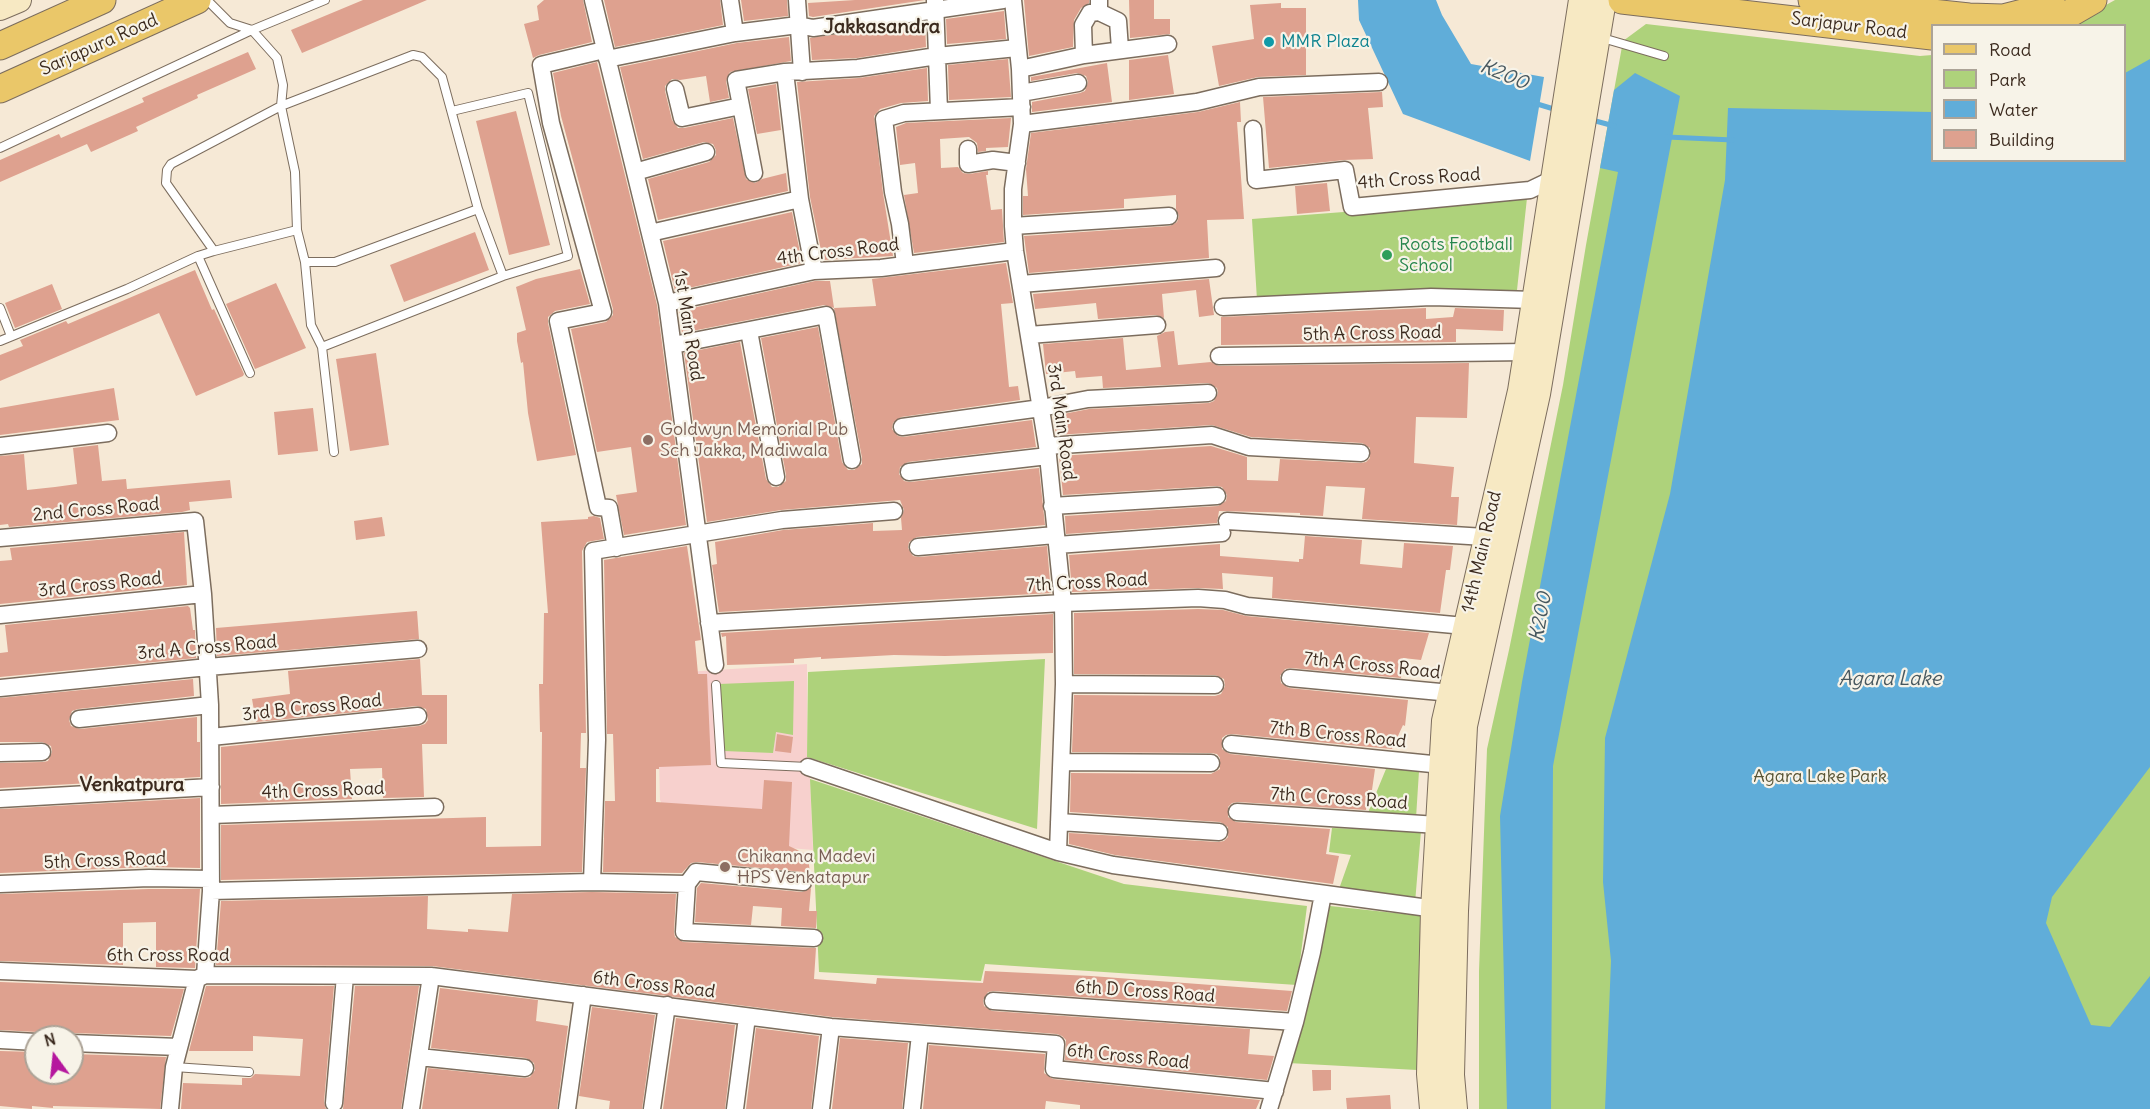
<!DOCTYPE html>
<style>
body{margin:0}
#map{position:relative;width:2150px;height:1109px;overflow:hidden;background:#f6e9d6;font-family:Delius,sans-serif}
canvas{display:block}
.legend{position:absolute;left:1931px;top:24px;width:195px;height:138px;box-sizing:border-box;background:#f7f3e8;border:2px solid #aca397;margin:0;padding:8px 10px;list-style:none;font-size:18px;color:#3b2a1e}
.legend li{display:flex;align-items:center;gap:12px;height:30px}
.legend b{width:30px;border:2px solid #aca397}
.north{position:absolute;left:24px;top:1025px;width:60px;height:60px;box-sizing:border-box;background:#f7f3e8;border:2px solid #aca397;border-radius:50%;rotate:345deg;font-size:16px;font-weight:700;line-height:24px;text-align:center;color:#3b2a1e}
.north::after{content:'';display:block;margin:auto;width:21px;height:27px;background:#b5179e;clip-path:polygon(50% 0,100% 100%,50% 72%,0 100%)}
</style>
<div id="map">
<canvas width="2150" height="1109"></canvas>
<ul class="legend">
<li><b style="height:8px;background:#eac769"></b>Road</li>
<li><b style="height:16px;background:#aed27b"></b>Park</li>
<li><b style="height:16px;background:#60add9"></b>Water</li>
<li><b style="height:16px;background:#dea18f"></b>Building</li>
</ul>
<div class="north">N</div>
</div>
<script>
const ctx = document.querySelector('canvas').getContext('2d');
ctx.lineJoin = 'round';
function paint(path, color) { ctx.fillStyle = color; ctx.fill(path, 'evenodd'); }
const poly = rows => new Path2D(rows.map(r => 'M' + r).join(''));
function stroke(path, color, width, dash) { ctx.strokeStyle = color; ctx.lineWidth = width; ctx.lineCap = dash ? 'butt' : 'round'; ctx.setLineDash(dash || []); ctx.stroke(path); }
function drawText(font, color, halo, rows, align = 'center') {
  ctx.font = font + ' Delius,sans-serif'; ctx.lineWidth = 4.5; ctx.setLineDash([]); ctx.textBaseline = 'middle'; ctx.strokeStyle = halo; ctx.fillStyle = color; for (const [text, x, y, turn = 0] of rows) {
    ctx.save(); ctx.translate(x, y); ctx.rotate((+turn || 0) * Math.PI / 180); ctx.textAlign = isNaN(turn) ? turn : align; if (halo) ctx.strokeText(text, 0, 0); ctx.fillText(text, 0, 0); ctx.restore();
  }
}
const built = poly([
 [807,664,807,757,810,779,813,850,660,837,661,802,660,800,657,674]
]);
const green = poly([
 [2115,0,2150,0,2150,1109,1479,1109,1479,971,1487,749,1509,650,1563,385,1586,245,1623,41,1646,24,1920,56,1932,55,1932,160,2124,160,2124,26,2070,25],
 [1527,198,1517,290,1257,300,1252,219],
 [1045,659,1037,829,807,757,808,672],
 [794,681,793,735,776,732,773,753,724,751,719,684],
 [1386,769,1419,771,1416,818,1367,815],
 [810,779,1124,884,1307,906,1297,985,985,964,981,981,819,972],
 [1332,828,1421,831,1415,903,1339,889,1351,855,1329,852],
 [1330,906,1423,916,1417,1070,1288,1063]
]);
const water = poly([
 [1358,0,1436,0,1442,15,1471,64,1544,77,1530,161,1403,114,1359,20],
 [2150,59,2150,767,2052,897,2046,923,2091,1025,2110,1027,2150,976,2150,1109,1605,1109,1611,961,1603,882,1605,738,1670,494,1725,180,1728,108,1932,112,1932,160,2124,160,2125,73],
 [1635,73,1680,96,1553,766,1551,1109,1507,1109,1500,816,1522,682,1618,172,1600,168,1614,90]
]);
const stream = poly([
 [1534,103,1557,110],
 [1592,120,1614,126],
 [1667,137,1733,140]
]);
const building = poly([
 [363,0,427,0,302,53,291,30],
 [544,0,583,0,592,42,539,55,533,58,524,24,539,20,537,6],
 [604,0,720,0,723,25,615,47],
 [741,0,787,0,788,16,744,21],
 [855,0,925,0,813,17,809,16,808,3],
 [1024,0,1089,0,1089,3,1081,8,1074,20,1073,47,1029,56],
 [1129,0,1154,0,1154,19,1170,19,1170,34,1130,38],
 [1281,3,1281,8,1306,8,1306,75,1258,77,1219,86,1212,46,1254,39,1250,5],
 [1004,11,1006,39,947,44,946,19],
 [925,22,926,47,857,58,812,60,810,38],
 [789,37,791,61,730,72,726,81,729,98,710,102,706,76,680,80,672,79,665,86,665,91,672,120,678,128,684,128,733,118,746,179,755,183,762,179,786,173,788,191,658,220,648,179,709,162,716,155,716,150,713,144,704,142,643,159,620,67,737,43],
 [248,52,256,69,197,95,198,98,136,127,138,131,91,152,87,144,0,182,0,160,59,134,61,138,144,102,142,98],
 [1168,55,1174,94,1129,100,1129,60],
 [1008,59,1011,97,949,100,948,65],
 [597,62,657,305,686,525,624,535,616,495,637,492,631,447,597,452,571,329,606,322,613,315,613,309,561,116,553,73],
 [1107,63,1112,102,1032,112,1032,102,1080,93,1085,91,1088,82,1086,76,1077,73,1031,81,1031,77],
 [927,68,928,101,901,103,880,109,874,116,883,193,893,256,823,260,810,197,797,82,859,78],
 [776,84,781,130,757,134,748,89],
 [1382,92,1383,107,1368,108,1373,159,1344,160,1269,168,1263,97],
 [1240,102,1241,122,1237,122,1244,219,1207,220,1209,258,1029,273,1024,236,1170,226,1177,222,1179,216,1176,209,1176,195,1124,199,1124,208,1023,215,1023,196,1028,196,1026,169,1031,133,1198,112],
 [516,111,550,245,509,255,476,121],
 [1011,118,1008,147,986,148,986,151,978,152,977,143,969,137,940,139,941,168,958,167,963,173,969,174,988,171,988,175,986,175,991,210,1002,209,1004,242,914,253,904,195,918,193,915,163,900,165,896,127,906,123],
 [1327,183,1330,211,1297,214,1295,186],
 [792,212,802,263,675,291,663,241],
 [475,232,489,270,404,302,390,265],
 [1006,263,1013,303,1001,304,1009,387,1018,386,1020,400,901,417,893,423,892,429,898,436,903,437,1032,420,1036,447,908,462,900,467,899,474,904,481,910,482,1039,468,1045,525,917,537,909,542,908,548,913,556,919,557,1047,546,1051,593,719,612,712,565,717,564,715,542,783,530,873,523,873,531,902,530,901,518,904,510,900,500,781,510,707,522,684,353,740,342,766,479,772,487,778,487,786,481,786,475,761,338,818,327,842,462,848,470,854,470,862,464,862,458,834,308,876,306,872,279],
 [580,269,590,304,555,311,548,317,548,323,576,455,537,461,528,413,523,362,521,363,517,341,517,333,526,330,516,287,536,279],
 [195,270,212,310,214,309,244,374,243,376,196,396,159,313,0,381,0,355,23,346,20,340,66,321,68,324],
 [1209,279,1214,315,1199,317,1196,290,1162,294,1164,318,1156,315,1098,319,1096,303,1035,309,1033,294],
 [815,281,830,281,834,308,824,305,682,333,679,311],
 [276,283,306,348,255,369,226,304],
 [52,284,62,309,15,328,5,303],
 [1426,308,1426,319,1453,317,1455,308,1504,310,1503,331,1456,329,1456,342,1221,345,1221,317],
 [1174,331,1178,365,1211,362,1219,366,1469,363,1467,418,1416,417,1414,463,1454,467,1451,497,1459,497,1457,525,1362,519,1365,488,1326,486,1323,516,1300,515,1300,513,1219,511,1217,523,1066,534,1065,516,1218,506,1226,501,1227,495,1222,487,1216,486,1063,495,1059,456,1211,446,1247,457,1247,480,1278,481,1280,459,1360,463,1366,462,1370,458,1370,448,1362,443,1251,437,1212,425,1056,435,1053,416,1089,409,1209,403,1214,401,1218,393,1217,388,1208,383,1103,388,1102,376,1076,378,1075,371,1046,374,1043,344,1123,338,1126,370,1161,367,1157,336,1165,332],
 [376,353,389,445,350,451,336,359],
 [114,388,119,420,0,435,0,408],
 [313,408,318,451,278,455,274,412],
 [98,445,102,481,126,479,127,489,230,480,232,498,189,502,190,510,182,512,9,527,8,524,0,525,0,456,24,454,27,490,55,487,77,484,73,448],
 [594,516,600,518,604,539,587,542,582,551,586,733,581,733,580,768,586,768,582,872,221,880,221,825,486,817,486,847,541,846,542,732,540,732,539,684,543,684,544,613,548,613,541,522,588,519,588,517],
 [382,517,385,536,356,540,354,521],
 [184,532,187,585,0,604,0,561,12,560,10,548],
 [1305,536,1362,540,1360,564,1402,568,1404,543,1453,546,1450,570,1446,570,1440,613,1272,598,1273,577,1222,573,1223,589,1198,588,1072,592,1069,555,1220,544,1220,556,1299,562,1299,559,1303,559],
 [687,546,701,640,695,641,698,674,707,674,711,765,659,767,659,769,656,769,656,802,762,809,764,780,792,782,789,846,808,855,810,874,804,872,697,862,691,863,682,873,603,872,605,801,615,801,613,734,607,734,604,560],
 [188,606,190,608,193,630,195,630,196,658,0,677,0,653,8,652,5,625],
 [1198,609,1223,610,1246,616,1429,633,1421,660,1403,658,1401,678,1291,668,1285,669,1280,676,1281,683,1289,688,1408,700,1405,726,1403,725,1392,749,1232,734,1226,735,1222,738,1222,749,1230,754,1375,769,1372,790,1368,790,1366,810,1238,802,1232,803,1228,807,1228,817,1236,822,1330,829,1326,854,1339,856,1333,884,1115,855,1069,844,1069,833,1218,842,1224,841,1228,837,1228,827,1220,822,1070,812,1071,773,1211,774,1220,769,1220,758,1217,754,1211,753,1072,752,1074,695,1215,696,1221,694,1225,686,1224,679,1215,675,1074,674,1074,613],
 [417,611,419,639,217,656,216,628],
 [1053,614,1053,653,945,656,894,655,821,659,821,657,794,659,794,663,727,665,726,636,722,637,721,633],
 [420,659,422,695,447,695,447,744,422,744,424,797,383,798,382,768,350,769,352,799,221,804,221,747,419,726,425,724,428,720,426,709,417,706,256,722,252,699,290,694,288,671],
 [193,679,194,696,78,709,72,711,69,720,71,726,80,729,197,717,197,742,200,742,200,777,0,788,0,763,43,762,48,761,52,752,51,746,42,742,0,742,0,698],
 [777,734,793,737,791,753,775,751],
 [200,798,200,868,149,867,0,873,0,809],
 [701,883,802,892,811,888,809,911,817,911,816,928,781,926,782,908,753,906,751,925,695,922,697,888],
 [149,889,200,889,195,968,156,967,156,922,123,923,123,965,0,961,0,894],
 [592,892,676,894,674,932,675,937,683,942,816,948,814,979,876,984,877,978,983,983,985,971,1091,976,1292,991,1287,1011,994,991,988,992,983,1000,984,1006,992,1011,1250,1029,1248,1054,1274,1056,1267,1080,1065,1060,1066,1040,1062,1036,1057,1034,832,1017,432,966,216,965,221,901,428,896,427,929,468,932,468,929,508,932,512,894],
 [0,982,184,989,171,1036,72,1033,64,1037,44,1036,37,1032,0,1030],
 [206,986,334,986,324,1102,326,1109,181,1109,183,1083,242,1085,242,1078,251,1078,255,1074,300,1076,303,1039,253,1036,253,1051,189,1051],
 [355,986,419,986,401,1109,343,1109],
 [440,988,538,1000,536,1021,568,1026,557,1109,422,1109,428,1068,524,1078,530,1077,535,1070,534,1063,526,1058,431,1048],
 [592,1007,655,1015,642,1109,609,1109,610,1101,579,1096],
 [676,1018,735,1025,725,1109,663,1109],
 [756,1028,819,1036,811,1109,746,1109],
 [840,1038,908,1043,902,1109,832,1109],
 [929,1045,1045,1054,1044,1073,1053,1079,1260,1100,1256,1109,1080,1109,1080,1105,1046,1101,1045,1109,923,1109],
 [0,1051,36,1052,36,1073,72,1073,72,1054,166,1057,160,1109,53,1106,53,1108,32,1106,32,1109,0,1106],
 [1312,1070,1331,1070,1331,1090,1313,1091],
 [1390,1095,1391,1109,1347,1109,1346,1098]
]);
const lane = poly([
 [207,0,230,23,252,30,277,58,283,85,281,106,295,172,297,230,305,262,311,325,322,347,334,452],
 [1599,37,1664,56],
 [452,111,528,93,568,256,503,276],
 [0,148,252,30,325,0],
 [214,251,166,183,167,170,171,164,281,106,413,55,422,57,442,77,478,209,335,262,305,262],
 [198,256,250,373],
 [0,308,11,336],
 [0,341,127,289,198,256,214,251,297,230],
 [322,347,503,276,478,209],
 [716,685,721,763,808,767],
 [174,1067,249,1072]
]);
const street = poly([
 [593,0,667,303,715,665],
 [730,0,735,33],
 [797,0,802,72],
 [1013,0,1020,69,1022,124,1013,189,1013,226,1015,251,1047,446,1063,603,1064,684,1058,852],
 [935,1,939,111],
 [1099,12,1118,21,1120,49],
 [604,50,541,65,551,123,603,312,558,321,598,507,609,508,616,548],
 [1084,55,1168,44],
 [607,59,735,33,798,25,813,28,1003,0],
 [1020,69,1084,55,1083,25,1090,13,1099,12,1099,0],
 [785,72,800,199,814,271],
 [675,89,682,118,741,106],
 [1021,93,1078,83],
 [1022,124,1197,102,1259,87,1379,82],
 [1253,129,1256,180,1345,170,1352,207,1530,190,1553,179],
 [968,149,968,164,993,160,1017,163],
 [635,172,706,152],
 [754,173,736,80,785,72,858,68,937,56,1017,48],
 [1013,226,1169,216],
 [650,233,800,199],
 [905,264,900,224,893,192,884,119,904,113,1022,107],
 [1021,284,1216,268],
 [667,303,814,271,881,268,1015,251],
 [1223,307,1431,297,1534,300],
 [749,331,776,477],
 [1029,335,1157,325],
 [673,345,826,315,852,460],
 [1219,356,1527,352],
 [902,427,1041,408,1088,399,1208,393],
 [0,446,108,433],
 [1047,446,1212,435,1249,447,1361,453],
 [909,472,1048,456],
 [1052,506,1217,496],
 [1227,521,1485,537],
 [0,538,195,521,203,594,210,705,211,891,205,975],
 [1057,545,1222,533],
 [918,547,1055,535],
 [0,615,203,594],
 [709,623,1063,603,1198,598,1225,600,1247,606,1465,626],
 [1290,678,1451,693],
 [1064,684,1215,685],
 [0,688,208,667,418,649],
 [79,719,210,705],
 [211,737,418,716],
 [1231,744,1442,765],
 [0,753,42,752],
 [1062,762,1211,763],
 [808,767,1058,852,1113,865,1443,910],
 [0,799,211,787],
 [1237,812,1438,825],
 [211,815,435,807],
 [1059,822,1219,832],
 [592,882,687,884,696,872,803,882],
 [0,884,149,878,211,879],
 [687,884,684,932,814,938],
 [211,891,592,882,597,740,593,551,782,520,894,511],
 [0,971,197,979,205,975,431,976,831,1027,1056,1044,1054,1069,1275,1091],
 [993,1001,1295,1022],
 [0,1040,36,1042],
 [72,1043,179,1047],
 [419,1057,525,1068],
 [334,1103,345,976],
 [170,1109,174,1067,197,979],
 [411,1109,431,976],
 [567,1109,583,995],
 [652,1109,667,1005],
 [735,1109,747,1017],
 [821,1109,831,1027],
 [912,1109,920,1034],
 [1269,1109,1295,1022,1312,952,1323,894]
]);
const secondary = poly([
 [0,8,19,0],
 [1432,1109,1429,1074,1433,910,1444,721,1520,391,1581,0],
 [1455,1109,1452,1075,1456,911,1465,726,1538,394,1604,0]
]);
const primary = poly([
 [1622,0,1932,36],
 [1812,0,1969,17,2003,18,2035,10,2051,0],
 [2048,26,2093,0],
 [0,46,102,0],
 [0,89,197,0]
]);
const markers = [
 [1269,42,6,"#0f9aa8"],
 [1387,255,6,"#2e9e5b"],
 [648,440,6,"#8d6e63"],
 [725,867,6,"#8d6e63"]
];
const streetNames = [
 ["Sarjapur Road",1849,26,7],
 ["Sarjapura Road",99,45,-24],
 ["4th Cross Road",1419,179,-4],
 ["4th Cross Road",838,252,-7],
 ["1st Main Road",688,326,81],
 ["5th A Cross Road",1372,334,-1],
 ["3rd Main Road",1061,422,82],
 ["2nd Cross Road",96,510,-5],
 ["14th Main Road",1482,552,-77],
 ["7th Cross Road",1087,583,-3],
 ["3rd Cross Road",100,585,-6],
 ["3rd A Cross Road",207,648,-5],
 ["7th A Cross Road",1372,666,6],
 ["3rd B Cross Road",312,708,-6],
 ["7th B Cross Road",1338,735,6],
 ["4th Cross Road",323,791,-2],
 ["7th C Cross Road",1339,799,4],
 ["5th Cross Road",105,861,-2],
 ["6th Cross Road",168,956],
 ["6th Cross Road",654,985,7],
 ["6th D Cross Road",1145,992,4],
 ["6th Cross Road",1128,1057,6]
];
const cultureNames = [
 ["MMR Plaza",1281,42]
];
const leisureNames = [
 ["Roots Football",1399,245],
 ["School",1399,266]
];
const educationNames = [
 ["Goldwyn Memorial Pub",660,430],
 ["Sch Jakka, Madiwala",660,451],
 ["Chikanna Madevi",737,857],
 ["HPS Venkatapur",737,878]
];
const parkNames = [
 ["Agara Lake Park",1820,777]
];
const neighbourhoodNames = [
 ["Jakkasandra",882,27],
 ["Venkatpura",132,785]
];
const waterNames = [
 ["K200",1504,75,22],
 ["K200",1541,617,-80],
 ["Agara Lake",1890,679]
];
paint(built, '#f7d0cd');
paint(green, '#aed27b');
paint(water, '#60add9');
stroke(stream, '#60add9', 5);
paint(building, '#dea18f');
stroke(lane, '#7c6d5e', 10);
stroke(street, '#7c6d5e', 19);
stroke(secondary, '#7c6d5e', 26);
stroke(primary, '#7c6d5e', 29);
stroke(lane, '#fff', 8);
stroke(street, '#fff', 16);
stroke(secondary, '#f7e9c3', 24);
stroke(primary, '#eac769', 27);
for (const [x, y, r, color] of markers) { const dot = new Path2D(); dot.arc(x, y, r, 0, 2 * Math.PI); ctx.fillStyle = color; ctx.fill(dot); stroke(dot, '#f7f3e8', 2); }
drawText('18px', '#3b2a1e', '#f7f3e8', streetNames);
drawText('18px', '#0d838f', '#f7f3e8', cultureNames, 'left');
drawText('18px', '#27864d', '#f7f3e8', leisureNames, 'left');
drawText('18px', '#785e54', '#f7f3e8', educationNames, 'left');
drawText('18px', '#585435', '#f7f3e8', parkNames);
drawText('bold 20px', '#3b2a1e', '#f7f3e8', neighbourhoodNames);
drawText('italic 20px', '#48585f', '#f7f3e8', waterNames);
</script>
